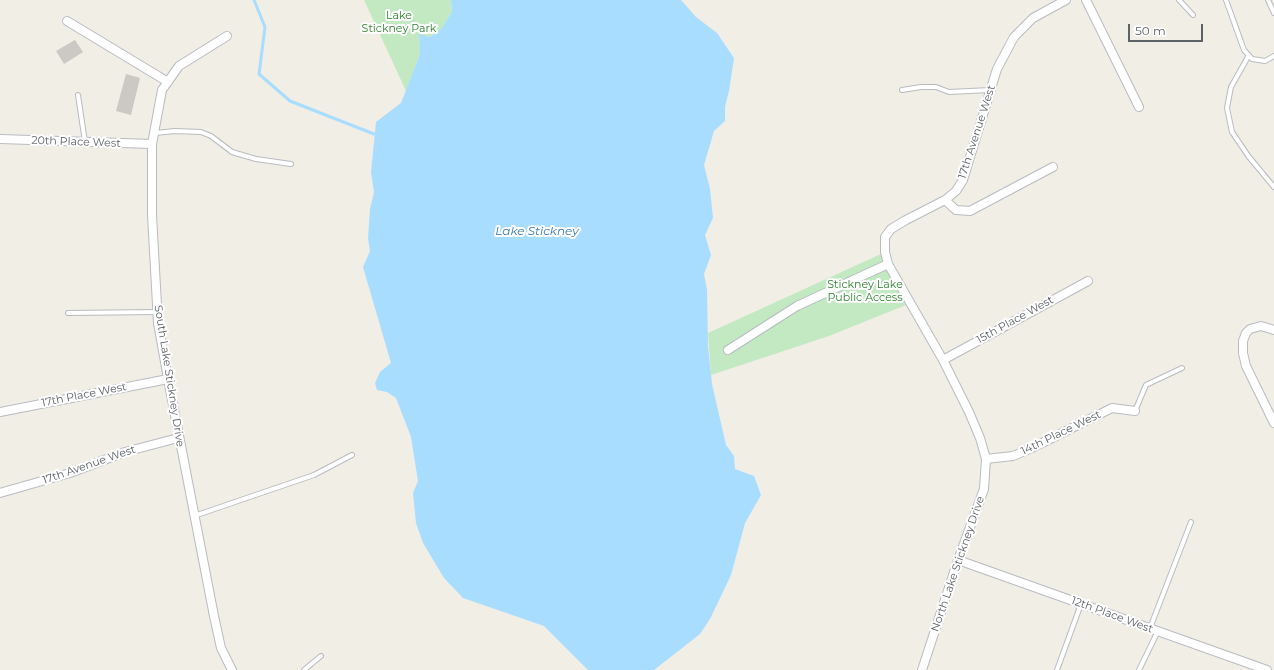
<!DOCTYPE html>
<style>
body{margin:0}
#map{position:relative;width:1274px;height:670px;overflow:hidden;background:#f1eee6;font-family:Montserrat,sans-serif}
canvas{display:block}
.scale{position:absolute;left:1128px;top:24px;width:75px;height:18px;box-sizing:border-box;border:2px solid #5d6267;border-top:0;padding-left:5px;font-size:12px;line-height:14px;white-space:nowrap;color:#5d6267;-webkit-text-stroke:3px #fff;paint-order:stroke}
</style>
<div id="map">
<canvas width="1274" height="670"></canvas>
<div class="scale">50 m</div>
</div>
<script>
const ctx = document.querySelector('canvas').getContext('2d');
ctx.lineJoin = 'round';
function paint(path, color) { ctx.fillStyle = color; ctx.fill(path, 'evenodd'); }
const poly = rows => new Path2D(rows.map(r => 'M' + r).join(''));
function stroke(path, color, width, dash) { ctx.strokeStyle = color; ctx.lineWidth = width; ctx.lineCap = dash ? 'butt' : 'round'; ctx.setLineDash(dash || []); ctx.stroke(path); }
function drawText(font, color, halo, rows, align = 'center') {
  ctx.font = font + ' Montserrat,sans-serif'; ctx.lineWidth = 4; ctx.setLineDash([]); ctx.textBaseline = 'middle'; ctx.strokeStyle = halo; ctx.fillStyle = color; for (const [text, x, y, turn = 0] of rows) {
    ctx.save(); ctx.translate(x, y); ctx.rotate((+turn || 0) * Math.PI / 180); ctx.textAlign = isNaN(turn) ? turn : align; if (halo) ctx.strokeText(text, 0, 0); ctx.fillText(text, 0, 0); ctx.restore();
  }
}
const green = poly([
 [364,0,451,0,452,12,441,29,430,37,419,35,420,54,406,91],
 [881,254,884,266,906,305,829,336,711,375,708,333]
]);
const water = poly([
 [451,0,681,0,696,17,717,33,734,58,729,91,725,107,725,121,714,131,704,165,710,189,713,218,705,235,711,255,704,274,707,290,708,346,712,384,726,445,734,456,735,469,754,476,761,495,745,523,731,575,710,619,700,634,654,670,588,670,544,626,463,598,444,578,423,543,416,523,413,493,418,481,411,437,396,398,387,392,377,390,375,383,380,372,391,363,363,267,370,251,368,238,370,209,374,192,371,172,376,122,401,103,420,54,419,34,430,37,441,29,452,12]
]);
const stream = poly([
 [254,0,265,27,259,74,290,101,374,134]
]);
const building = poly([
 [75,40,83,52,64,64,56,51],
 [126,74,140,78,131,115,116,111]
]);
const lane = poly([
 [1179,0,1193,15],
 [1226,0,1244,50,1252,59,1265,61,1274,56],
 [1268,0,1274,13],
 [1249,55,1231,87,1227,108,1232,132,1249,157,1274,187],
 [902,90,921,87,936,87,949,92,990,90],
 [78,95,85,142],
 [155,133,175,131,201,132,211,136,232,152,256,159,291,164],
 [68,313,157,312],
 [1135,411,1146,385,1182,368],
 [194,516,314,475,352,455],
 [1150,628,1191,522],
 [304,670,321,656],
 [1057,670,1081,604],
 [1139,670,1158,631]
]);
const street = poly([
 [1086,0,1139,107],
 [67,21,168,82],
 [227,36,179,66,162,90,152,144,152,215,158,323,169,384,214,616,221,648,232,670],
 [0,139,152,144],
 [945,200,956,210,970,211,1053,167],
 [1274,330,1261,326,1250,329,1246,333,1243,341,1243,353,1246,366,1274,423],
 [728,350,797,306,888,264],
 [943,360,1088,281],
 [0,412,168,379],
 [986,459,1013,456,1032,448,1112,408,1135,411],
 [0,493,70,473,125,452,178,438],
 [958,560,1267,670],
 [922,670,958,560,984,489,986,459,980,438,969,412,943,360,888,264,885,252,885,237,891,229,906,220,945,200,956,191,963,180,997,69,1014,37,1033,18,1066,0]
]);
const parkNames = [
 ["Lake",399,16],
 ["Stickney Park",399,29],
 ["Stickney Lake",865,285],
 ["Public Access",865,298]
];
const streetNames = [
 ["17th Avenue West",977,132,-72],
 ["20th Place West",76,142,2],
 ["15th Place West",1015,320,-29],
 ["South Lake Stickney Drive",169,376,81],
 ["17th Place West",84,395,-11],
 ["14th Place West",1061,433,-26],
 ["17th Avenue West",89,465,-19],
 ["North Lake Stickney Drive",958,564,-71],
 ["12th Place West",1112,615,20]
];
const waterNames = [
 ["Lake Stickney",537,231]
];
paint(green, '#c3e9c2');
paint(water, '#a8ddff');
stroke(stream, '#a8ddff', 3);
paint(building, '#ccc8c3');
stroke(lane, '#b8bcc0', 6);
stroke(street, '#b8bcc0', 10);
stroke(lane, '#fff', 4);
stroke(street, '#fff', 8);
drawText('11px', '#308430', '#fff', parkNames);
drawText('11px', '#5d6267', '#fff', streetNames);
drawText('italic 12px', '#3b79af', '#fff', waterNames);
</script>
